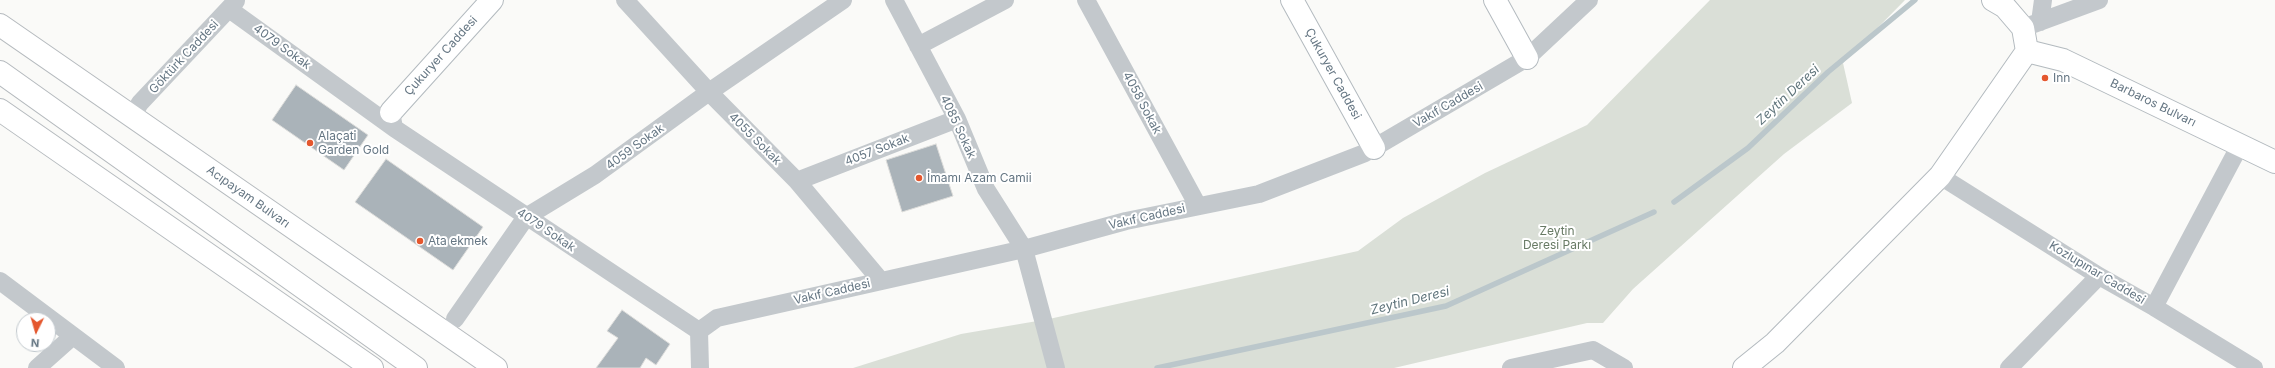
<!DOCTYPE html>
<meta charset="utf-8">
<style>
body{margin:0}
#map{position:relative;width:2275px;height:368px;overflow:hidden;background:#fafaf8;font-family:Inter,sans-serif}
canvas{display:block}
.north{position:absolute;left:16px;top:312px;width:40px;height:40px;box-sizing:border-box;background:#fff;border:1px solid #c1c8cd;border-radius:50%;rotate:185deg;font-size:11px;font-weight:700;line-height:16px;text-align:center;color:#657683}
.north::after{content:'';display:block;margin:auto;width:14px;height:18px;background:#e4572e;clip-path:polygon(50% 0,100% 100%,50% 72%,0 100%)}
</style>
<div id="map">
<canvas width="2275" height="368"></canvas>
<div class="north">N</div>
</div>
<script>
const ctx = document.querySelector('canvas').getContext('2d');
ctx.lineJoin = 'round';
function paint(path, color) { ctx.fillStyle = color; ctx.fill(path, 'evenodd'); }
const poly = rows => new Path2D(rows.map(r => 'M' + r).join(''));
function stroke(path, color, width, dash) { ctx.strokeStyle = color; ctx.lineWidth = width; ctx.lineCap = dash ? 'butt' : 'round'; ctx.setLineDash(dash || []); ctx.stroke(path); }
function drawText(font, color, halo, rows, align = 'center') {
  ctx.font = font + ' Inter,sans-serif'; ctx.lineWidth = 4; ctx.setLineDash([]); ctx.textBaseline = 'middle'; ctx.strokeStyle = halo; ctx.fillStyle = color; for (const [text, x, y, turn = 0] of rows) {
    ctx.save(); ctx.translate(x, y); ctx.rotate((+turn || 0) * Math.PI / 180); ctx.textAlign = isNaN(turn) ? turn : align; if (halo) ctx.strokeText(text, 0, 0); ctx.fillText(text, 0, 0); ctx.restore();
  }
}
const green = poly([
 [1710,0,1905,0,1843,63,1852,103,1784,154,1633,289,1603,323,1587,323,1394,368,853,368,961,334,1049,319,1358,251,1403,218,1485,173,1587,125]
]);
const stream = poly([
 [1674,202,1748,148,1828,72,1915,0],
 [1157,368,1446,306,1654,212]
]);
const building = poly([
 [296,85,368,135,344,170,272,120,296,85],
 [936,144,953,196,902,212,886,160,936,144],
 [386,159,483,227,453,270,355,202,386,159],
 [622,310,670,344,656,365,646,358,640,368,596,368,618,338,607,331,622,310]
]);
const street = poly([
 [625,0,709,92,797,181,881,281],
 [894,0,957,119,986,189,1024,249,1056,368],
 [1086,0,1198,206],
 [229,9,394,128],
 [2040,22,2043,0],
 [2023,28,2099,0],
 [918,46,1005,0],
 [391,112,394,128,699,331],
 [132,116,140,103,236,1],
 [1940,176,2099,276,2154,307,2254,368],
 [797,181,957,119],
 [0,281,116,368],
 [2154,307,2240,145],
 [455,319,526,217,595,175,709,92,843,0],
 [37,368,73,336],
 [700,368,699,331,717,318,1024,249,1126,221,1259,194,1365,153,1527,58,1589,0],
 [1511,368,1593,350,1624,368],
 [2009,368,2099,276]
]);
const secondary = poly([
 [1292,0,1374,148],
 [1495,0,1527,58],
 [2027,51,2063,60,2275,162],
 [391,112,492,0],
 [1744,368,1775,343,1940,176,2027,51,2023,28,2005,7,1993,0]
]);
const primary = poly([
 [0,25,496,368],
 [0,72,416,368],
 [0,110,372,368]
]);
const markers = [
 [2045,78,4,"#e4572e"],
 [310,143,4,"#e4572e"],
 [919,178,4,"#e4572e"],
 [420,241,4,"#e4572e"]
];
const streetNames = [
 ["4079 Sokak",282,47,36],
 ["Çukuryer Caddesi",441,56,-48],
 ["Göktürk Caddesi",184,57,-47],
 ["Çukuryer Caddesi",1333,74,61],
 ["4058 Sokak",1142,103,62],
 ["Barbaros Bulvarı",2153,103,26],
 ["Vakıf Caddesi",1448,105,-30],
 ["4085 Sokak",958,127,65],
 ["4055 Sokak",755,139,45],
 ["4059 Sokak",635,147,-36],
 ["4057 Sokak",877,150,-21],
 ["Acıpayam Bulvarı",248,197,35],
 ["Vakıf Caddesi",1147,217,-13],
 ["4079 Sokak",546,230,34],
 ["Kozlupınar Caddesi",2097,273,31],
 ["Vakıf Caddesi",832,292,-13]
];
const poiNames = [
 ["Inn",2053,78],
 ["Alaçati",318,136],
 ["Garden Gold",318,150],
 ["İmamı Azam Camii",927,178],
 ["Ata ekmek",428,241]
];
const parkNames = [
 ["Zeytin",1557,231],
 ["Deresi Parkı",1557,245]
];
const waterNames = [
 ["Zeytin Deresi",1788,95,-43],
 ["Zeytin Deresi",1410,301,-14]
];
paint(green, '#dadfd7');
stroke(stream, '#bbc7cb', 5.5);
paint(building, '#aab3b9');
stroke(building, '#dcdcda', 1);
stroke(secondary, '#b3babf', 24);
stroke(primary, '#b5babe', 24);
stroke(street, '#c3c8cc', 18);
stroke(secondary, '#fff', 22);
stroke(primary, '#fff', 22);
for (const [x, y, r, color] of markers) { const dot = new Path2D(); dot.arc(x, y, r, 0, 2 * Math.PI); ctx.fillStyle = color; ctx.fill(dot); stroke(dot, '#fff', 1.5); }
drawText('12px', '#657683', '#fff', streetNames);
drawText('12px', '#657683', '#fff', poiNames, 'left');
drawText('12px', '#687a64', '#fff', parkNames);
drawText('italic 13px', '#60757c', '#fff', waterNames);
</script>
